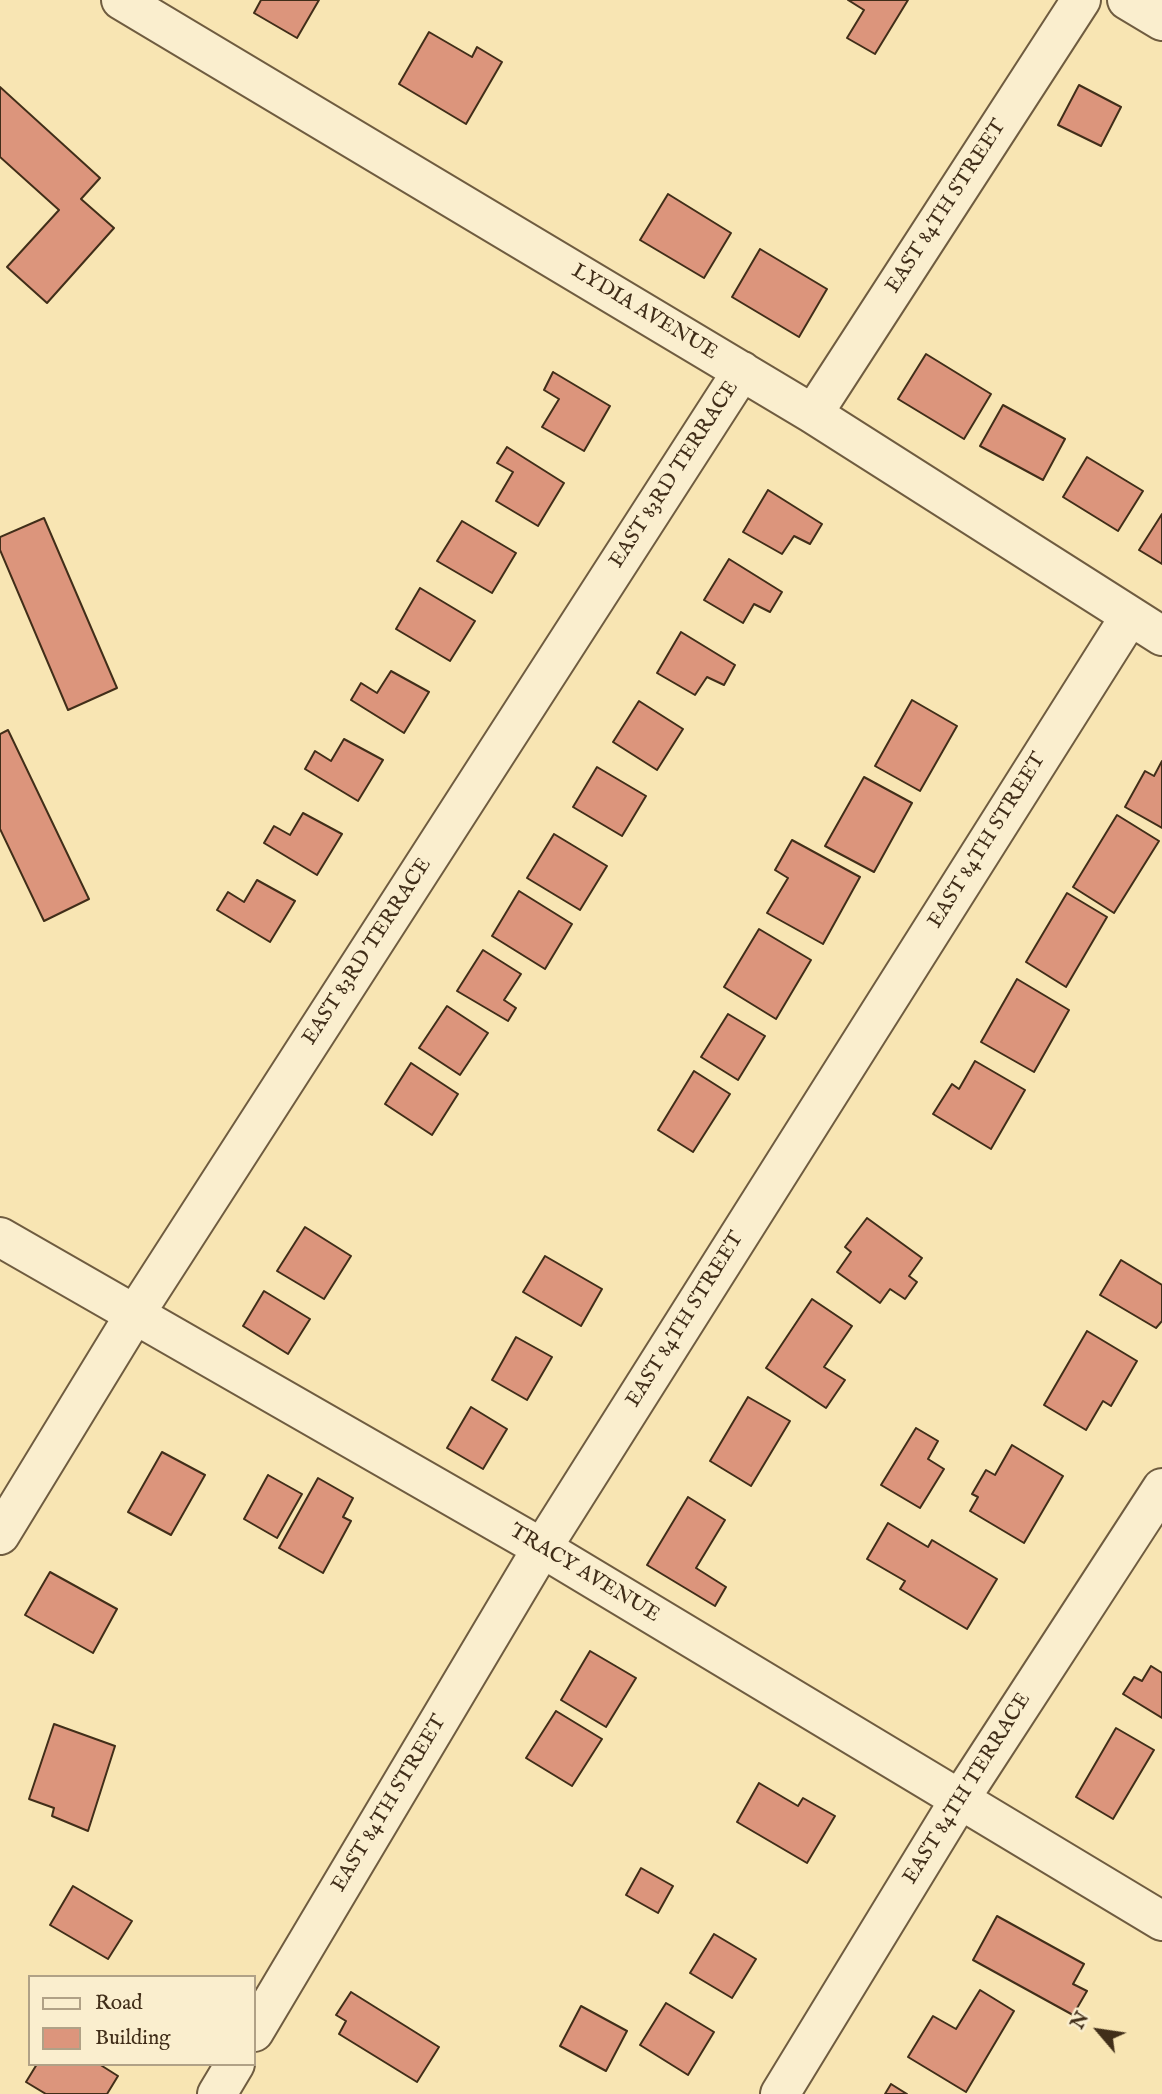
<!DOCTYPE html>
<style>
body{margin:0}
#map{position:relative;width:1162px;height:2094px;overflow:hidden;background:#f8e5b3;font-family:"IM FELL English",serif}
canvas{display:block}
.legend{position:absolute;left:28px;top:1975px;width:228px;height:91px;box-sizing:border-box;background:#faeece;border:2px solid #b0a186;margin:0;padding:9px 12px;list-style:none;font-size:21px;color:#412e19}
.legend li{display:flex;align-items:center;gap:14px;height:35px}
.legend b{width:35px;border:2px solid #b0a186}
.north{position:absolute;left:1064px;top:1996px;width:70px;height:70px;-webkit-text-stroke:5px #faeece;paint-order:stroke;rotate:299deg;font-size:19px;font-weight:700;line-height:28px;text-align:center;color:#412e19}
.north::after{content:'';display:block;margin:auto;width:24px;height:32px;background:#412e19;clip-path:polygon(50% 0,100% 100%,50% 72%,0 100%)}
</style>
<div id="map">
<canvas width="1162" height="2094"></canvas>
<ul class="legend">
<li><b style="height:9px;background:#faeece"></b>Road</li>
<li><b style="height:19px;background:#dc957c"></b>Building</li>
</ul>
<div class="north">N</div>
</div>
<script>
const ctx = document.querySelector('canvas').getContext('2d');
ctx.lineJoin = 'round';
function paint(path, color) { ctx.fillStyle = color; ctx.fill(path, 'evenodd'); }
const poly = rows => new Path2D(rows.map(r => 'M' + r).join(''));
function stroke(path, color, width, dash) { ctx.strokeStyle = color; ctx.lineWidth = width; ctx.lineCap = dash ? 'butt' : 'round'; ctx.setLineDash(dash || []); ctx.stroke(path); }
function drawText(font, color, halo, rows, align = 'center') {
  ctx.font = font + ' "IM FELL English",serif'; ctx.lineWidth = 6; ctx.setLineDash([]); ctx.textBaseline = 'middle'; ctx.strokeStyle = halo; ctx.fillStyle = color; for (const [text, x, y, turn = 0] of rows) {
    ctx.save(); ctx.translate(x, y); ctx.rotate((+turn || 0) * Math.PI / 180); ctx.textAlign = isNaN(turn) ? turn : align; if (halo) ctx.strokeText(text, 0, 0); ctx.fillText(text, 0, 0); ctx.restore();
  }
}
const building = poly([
 [261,0,319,0,297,38,254,13,261,0],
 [848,0,908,0,875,54,847,38,864,10,848,0],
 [429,32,472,57,477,47,502,62,466,124,399,84,429,32],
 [1079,85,1121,107,1101,146,1058,125,1079,85],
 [0,87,100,178,81,199,114,228,47,303,7,267,59,210,0,157,0,87],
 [668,194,731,233,704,278,640,240,668,194],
 [760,249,827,289,799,337,732,297,760,249],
 [926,354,991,394,964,439,898,399,926,354],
 [553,372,610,406,584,451,542,427,559,399,544,390,553,372],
 [1003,405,1065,439,1043,480,980,446,1003,405],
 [507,447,564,483,538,526,496,501,513,472,497,463,507,447],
 [1087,457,1143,491,1118,531,1063,497,1087,457],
 [768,490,822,524,810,544,794,536,782,554,743,532,768,490],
 [1162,514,1162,564,1139,550,1162,514],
 [44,518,117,688,68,710,0,550,0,537,44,518],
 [462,521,516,553,492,593,437,561,462,521],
 [729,559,782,592,770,612,754,604,743,623,704,600,729,559],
 [420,588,475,621,450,661,396,629,420,588],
 [681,632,735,665,724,685,707,677,695,695,657,673,681,632],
 [391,671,429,692,404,733,351,700,361,683,377,693,391,671],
 [912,700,957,726,920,791,875,766,912,700],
 [639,701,683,729,657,770,613,742,639,701],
 [8,730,89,899,44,921,0,829,0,734,8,730],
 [344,739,383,760,358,801,305,769,315,751,331,761,344,739],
 [1162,761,1162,828,1125,807,1145,771,1154,776,1162,761],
 [597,767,646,796,622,836,573,807,597,767],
 [864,777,912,803,874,872,825,846,864,777],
 [303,813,342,834,317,875,264,843,274,826,290,835,303,813],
 [1117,815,1159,841,1114,913,1073,887,1117,815],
 [554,834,607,866,580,910,527,878,554,834],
 [792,840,860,877,823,944,767,913,788,878,775,870,792,840],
 [257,880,295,901,270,942,217,910,228,892,244,902,257,880],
 [519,891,572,924,545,969,492,936,519,891],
 [1067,893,1107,917,1066,987,1026,962,1067,893],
 [759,929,811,960,776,1019,724,987,759,929],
 [483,950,521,974,504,1000,516,1008,508,1021,457,991,483,950],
 [1017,979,1069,1010,1034,1072,981,1042,1017,979],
 [447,1006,488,1033,460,1075,419,1048,447,1006],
 [728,1014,765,1036,738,1080,701,1057,728,1014],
 [975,1061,1025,1090,991,1149,933,1114,952,1084,959,1089,975,1061],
 [411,1063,458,1094,432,1135,385,1104,411,1063],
 [694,1071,730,1094,693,1152,658,1130,694,1071],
 [867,1218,922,1258,909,1276,917,1282,905,1299,890,1289,880,1303,837,1272,851,1252,845,1247,867,1218],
 [305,1227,351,1256,324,1299,277,1271,305,1227],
 [545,1256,602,1289,581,1326,523,1292,545,1256],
 [1121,1260,1162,1285,1162,1321,1156,1328,1100,1295,1121,1260],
 [264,1291,310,1319,288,1354,243,1326,264,1291],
 [812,1299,852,1326,824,1367,845,1380,826,1408,766,1368,812,1299],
 [1087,1331,1137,1361,1111,1406,1103,1401,1086,1430,1044,1405,1087,1331],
 [516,1337,552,1357,527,1400,492,1380,516,1337],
 [748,1397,790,1421,751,1486,710,1461,748,1397],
 [471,1407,507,1429,483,1469,447,1448,471,1407],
 [916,1428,938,1441,928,1459,944,1469,920,1508,881,1485,916,1428],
 [1012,1445,1063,1476,1024,1543,970,1511,978,1497,972,1494,986,1470,995,1475,1012,1445],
 [162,1452,205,1475,171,1535,128,1512,162,1452],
 [268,1475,302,1494,277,1538,244,1519,268,1475],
 [318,1478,353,1498,343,1517,351,1521,323,1573,279,1548,318,1478],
 [688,1497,725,1520,696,1568,726,1587,715,1606,647,1565,688,1497],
 [888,1523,928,1547,932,1540,997,1579,967,1629,900,1589,905,1581,867,1559,888,1523],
 [50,1572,117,1609,93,1653,25,1615,50,1572],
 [590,1651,636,1678,606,1727,561,1700,590,1651],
 [1151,1666,1162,1673,1162,1718,1123,1694,1134,1677,1142,1681,1151,1666],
 [556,1711,602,1739,572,1786,526,1758,556,1711],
 [54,1724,115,1746,88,1831,52,1816,54,1808,29,1799,54,1724],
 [1116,1728,1154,1750,1113,1819,1076,1797,1116,1728],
 [759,1783,798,1806,803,1798,835,1816,807,1863,737,1822,759,1783],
 [641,1868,673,1886,658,1913,626,1895,641,1868],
 [73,1886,132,1921,108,1959,50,1925,73,1886],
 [997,1916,1084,1964,1073,1984,1087,1991,1073,2015,973,1960,997,1916],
 [714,1934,756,1959,732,1998,690,1973,714,1934],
 [980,1990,1014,2011,966,2092,908,2057,933,2016,956,2029,980,1990],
 [351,1992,439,2047,417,2082,339,2034,346,2021,336,2015,351,1992],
 [666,2003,714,2032,688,2075,640,2045,666,2003],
 [581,2006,627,2031,606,2071,560,2046,581,2006],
 [37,2064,99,2064,118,2076,107,2094,46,2094,26,2082,37,2064],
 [891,2084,907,2094,885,2094,891,2084]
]);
const street = poly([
 [121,0,813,414,1162,636],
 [1127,0,1162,21],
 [813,414,1081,0],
 [0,1237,542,1548,1162,1921],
 [0,1535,135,1314,742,371],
 [254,2032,542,1548,1130,616],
 [217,2094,235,2064],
 [780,2094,960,1799,1162,1488]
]);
const streetNames = [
 ["EAST 84TH STREET",947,207,-57],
 ["LYDIA AVENUE",644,313,31],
 ["EAST 83RD TERRACE",675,475,-57],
 ["EAST 84TH STREET",988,841,-58],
 ["EAST 83RD TERRACE",368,952,-57],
 ["EAST 84TH STREET",686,1320,-58],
 ["TRACY AVENUE",584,1574,31],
 ["EAST 84TH TERRACE",968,1789,-58],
 ["EAST 84TH STREET",390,1804,-59]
];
paint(building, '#dc957c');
stroke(building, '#412e19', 2);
stroke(street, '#6f5c40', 42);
stroke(street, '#faeece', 38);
drawText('21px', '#412e19', '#faeece', streetNames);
</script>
